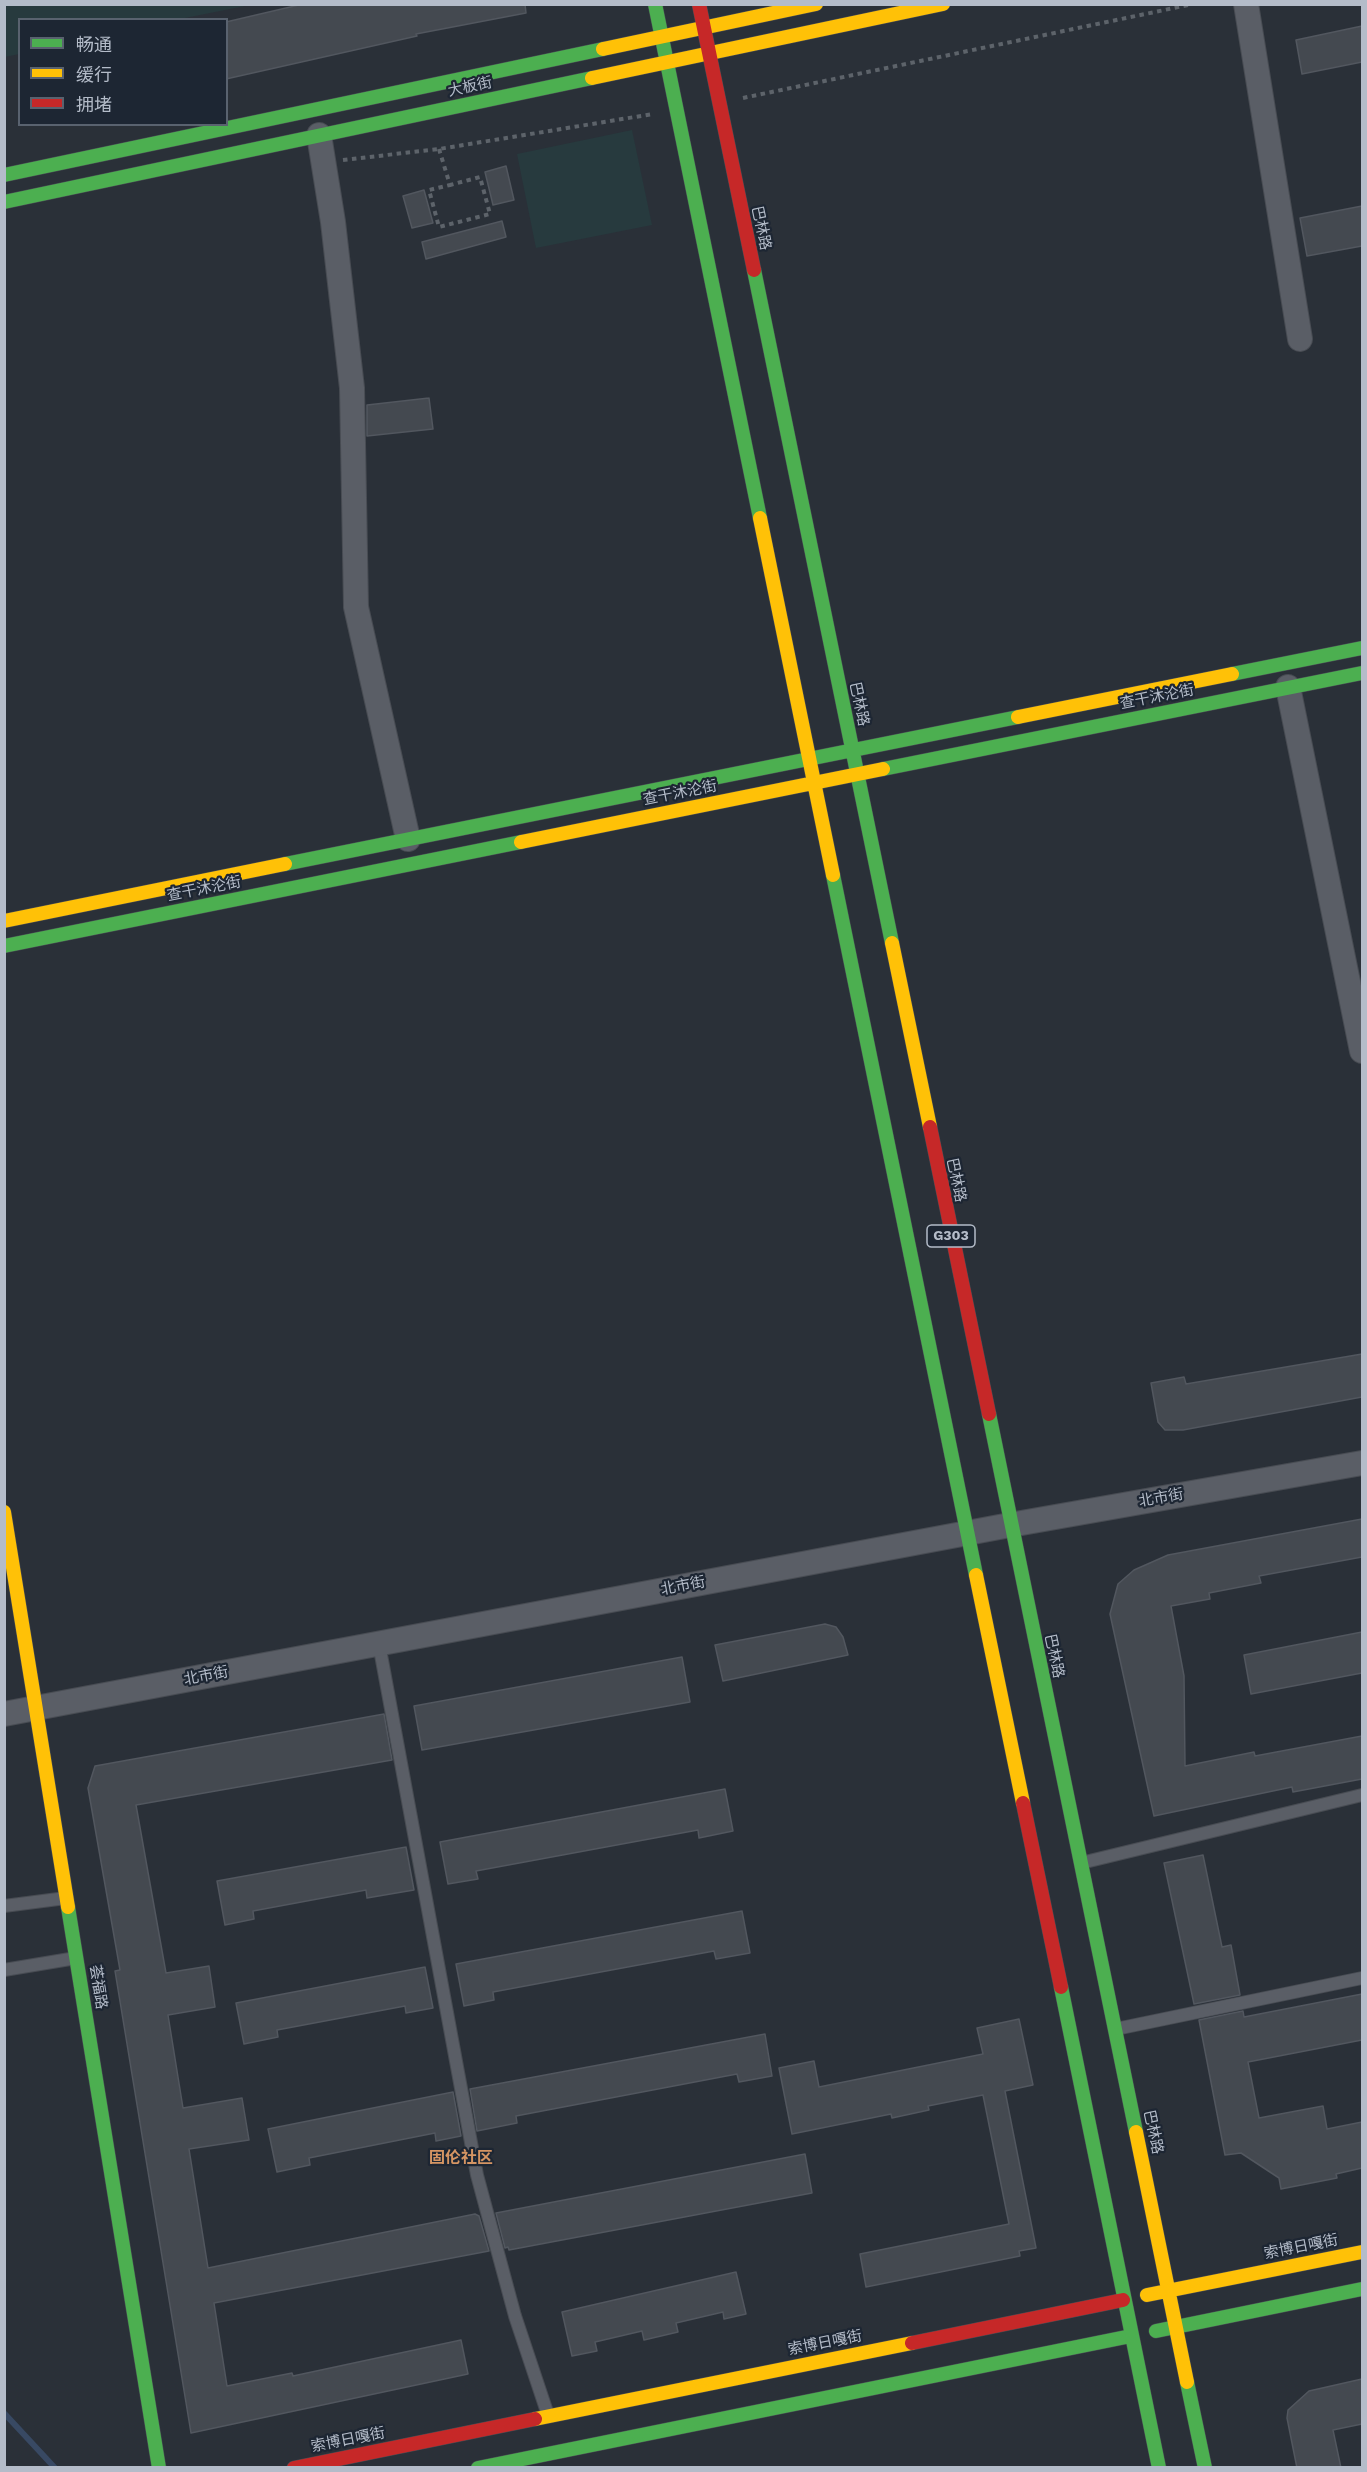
<!DOCTYPE html>
<meta charset="utf-8">
<style>
body{margin:0}
#map{position:relative;width:1367px;height:2472px;overflow:hidden;background:#2a3038;font-family:"Work Sans","Noto Sans SC",sans-serif}
canvas{display:block}
.frame{position:absolute;inset:0;border:6px solid #b4bcc9;pointer-events:none}
.legend{position:absolute;left:18px;top:18px;width:210px;height:108px;box-sizing:border-box;background:#1d2633;border:2px solid #59626f;margin:0;padding:8px 10px;list-style:none;font-size:18px;color:#b4bcc9}
.legend li{display:flex;align-items:center;gap:12px;height:30px}
.legend b{width:30px;border:2px solid #59626f}
</style>
<div id="map">
<canvas width="1367" height="2472"></canvas>
<div class="frame"></div>
<ul class="legend">
<li><b style="height:8px;background:#4caf50"></b>畅通</li>
<li><b style="height:8px;background:#ffc107"></b>缓行</li>
<li><b style="height:8px;background:#c62828"></b>拥堵</li>
</ul>
</div>
<script>
const ctx = document.querySelector('canvas').getContext('2d');
ctx.lineJoin = 'round';
function paint(path, color) { ctx.fillStyle = color; ctx.fill(path, 'evenodd'); }
const poly = rows => new Path2D(rows.map(r => 'M' + r).join(''));
function stroke(path, color, width, dash) { ctx.strokeStyle = color; ctx.lineWidth = width; ctx.lineCap = dash ? 'butt' : 'round'; ctx.setLineDash(dash || []); ctx.stroke(path); }
function drawText(font, color, halo, rows, align = 'center') {
  ctx.font = font + ' "Work Sans","Noto Sans SC",sans-serif'; ctx.lineWidth = 4.5; ctx.setLineDash([]); ctx.textBaseline = 'middle'; ctx.strokeStyle = halo; ctx.fillStyle = color; for (const [text, x, y, turn = 0] of rows) {
    ctx.save(); ctx.translate(x, y); ctx.rotate((+turn || 0) * Math.PI / 180); ctx.textAlign = isNaN(turn) ? turn : align; if (halo) ctx.strokeText(text, 0, 0); ctx.fillText(text, 0, 0); ctx.restore();
  }
}
const green = poly([
 [4,5,5,4,250,5,180,19,20,20,19,54,5,57],
 [632,130,652,225,536,248,517,154]
]);
const stream = poly([
 [4,2413,55,2468]
]);
const building = poly([
 [303,4,525,4,526,13,416,34,417,36,226,79,226,22,303,4],
 [1362,26,1362,62,1302,74,1296,40,1362,26],
 [506,166,514,200,493,205,485,172,506,166],
 [424,190,433,223,412,228,403,196,424,190],
 [1362,206,1362,246,1307,256,1300,218,1362,206],
 [502,221,506,237,426,259,422,242,502,221],
 [429,398,433,429,367,436,367,405,429,398],
 [1362,1354,1362,1397,1183,1430,1165,1430,1158,1422,1151,1383,1184,1377,1186,1384,1362,1354],
 [1362,1519,1362,1557,1259,1576,1261,1583,1209,1593,1210,1599,1171,1606,1184,1676,1185,1766,1254,1752,1255,1756,1362,1736,1362,1779,1293,1792,1292,1787,1154,1816,1110,1614,1118,1584,1134,1570,1168,1555,1362,1519],
 [825,1624,836,1627,843,1637,848,1655,723,1681,715,1645,825,1624],
 [1362,1632,1362,1673,1251,1694,1244,1655,1362,1632],
 [682,1657,690,1702,422,1750,414,1706,682,1657],
 [384,1714,392,1760,136,1805,166,1973,209,1966,215,2007,168,2015,183,2108,242,2098,249,2140,189,2149,208,2268,475,2214,479,2216,489,2251,214,2303,227,2386,292,2373,293,2376,461,2340,468,2374,191,2433,115,1971,120,1970,88,1788,95,1766,384,1714],
 [725,1789,733,1831,699,1838,698,1830,476,1871,478,1879,448,1884,440,1842,725,1789],
 [406,1847,414,1890,367,1898,366,1890,253,1911,254,1919,225,1925,217,1881,406,1847],
 [1203,1855,1222,1947,1231,1945,1240,1995,1194,2004,1164,1863,1203,1855],
 [742,1911,750,1953,716,1959,714,1951,493,1992,494,2000,464,2006,456,1964,742,1911],
 [425,1967,433,2008,406,2013,405,2006,277,2030,278,2037,244,2044,236,2003,425,1967],
 [1362,1994,1362,2040,1248,2062,1259,2118,1323,2106,1327,2129,1362,2122,1362,2168,1336,2174,1337,2178,1281,2189,1279,2178,1241,2153,1225,2155,1199,2020,1243,2011,1244,2017,1362,1994],
 [1019,2019,1033,2085,1005,2091,1036,2248,1019,2251,1020,2256,866,2287,860,2254,1009,2224,983,2095,928,2106,929,2110,892,2118,891,2114,792,2134,779,2068,814,2061,819,2087,983,2054,977,2028,1019,2019],
 [765,2034,772,2076,739,2082,737,2074,516,2116,517,2123,477,2131,470,2089,765,2034],
 [453,2092,461,2136,436,2141,435,2133,309,2158,310,2165,277,2172,268,2129,453,2092],
 [805,2154,812,2193,509,2250,508,2247,505,2248,496,2213,805,2154],
 [736,2272,746,2314,724,2319,723,2312,676,2323,678,2332,644,2340,642,2331,595,2342,597,2351,572,2356,562,2312,736,2272],
 [1362,2379,1362,2424,1333,2430,1341,2468,1297,2468,1287,2418,1288,2410,1309,2391,1362,2379]
]);
const path = poly([
 [743,98,1193,4],
 [439,149,450,185,429,190,439,227,490,214,480,177,450,185],
 [343,160,439,149,653,114]
]);
const lane = poly([
 [379,1644,477,2175,515,2316,548,2415],
 [1081,1863,1362,1795],
 [4,1906,66,1898],
 [4,1970,76,1958],
 [1116,2029,1362,1978]
]);
const street = poly([
 [1246,4,1300,339],
 [319,135,333,222,352,388,356,607,408,839],
 [1288,687,1362,1051],
 [4,1714,1010,1525,1362,1463]
]);
const fast = poly([
 [655,4,760,518],
 [4,175,603,49],
 [4,202,592,78],
 [754,270,892,943],
 [1232,674,1362,648],
 [883,769,1362,673],
 [285,864,1018,717],
 [833,875,976,1575],
 [4,946,521,842],
 [989,1414,1136,2132],
 [68,1907,159,2468],
 [1061,1987,1159,2468],
 [1156,2331,1362,2289],
 [1187,2382,1205,2468],
 [478,2468,1131,2336]
]);
const slow = poly([
 [603,49,816,4],
 [592,78,943,4],
 [760,518,833,875],
 [1018,717,1232,674],
 [521,842,883,769],
 [4,921,285,864],
 [892,943,930,1127],
 [4,1512,68,1907],
 [976,1575,1023,1803],
 [1136,2132,1187,2382],
 [1147,2295,1362,2252],
 [535,2419,912,2343]
]);
const jam = poly([
 [699,4,754,270],
 [930,1127,989,1414],
 [1023,1803,1061,1987],
 [912,2343,1123,2300],
 [294,2468,535,2419]
]);
const shields = [
 [951,1236,48]
];
const shieldNames = [
 ["G303",951,1236]
];
const streetNames = [
 ["大板街",470,87,-12],
 ["巴林路",761,228,78],
 ["查干沐沦街",1157,697,-11],
 ["巴林路",859,704,78],
 ["查干沐沦街",680,793,-11],
 ["查干沐沦街",204,889,-11],
 ["巴林路",956,1180,78],
 ["北市街",1161,1498,-10],
 ["北市街",683,1586,-11],
 ["巴林路",1054,1656,78],
 ["北市街",206,1676,-11],
 ["荟福路",98,1987,81],
 ["巴林路",1153,2132,78],
 ["索博日嘎街",1301,2247,-11],
 ["索博日嘎街",825,2343,-11],
 ["索博日嘎街",348,2440,-11]
];
const neighbourhoodNames = [
 ["固伦社区",461,2158]
];
paint(green, '#273a3e');
stroke(stream, '#384963', 6);
paint(building, '#444950');
stroke(building, '#52575f', 1.5);
stroke(lane, '#484c53', 14);
stroke(street, '#484c53', 26);
stroke(fast, '#484c53', 15);
stroke(slow, '#484c53', 15);
stroke(jam, '#484c53', 15);
stroke(path, '#5d636a', 4, [4.5, 4.5]);
stroke(lane, '#5a5e66', 12);
stroke(street, '#5a5e66', 24);
stroke(fast, '#4caf50', 14);
stroke(slow, '#ffc107', 14);
stroke(jam, '#c62828', 14);
for (const [x, y, w] of shields) { const box = new Path2D(); box.roundRect(x - w / 2, y - 11, w, 22, 4.5); ctx.fillStyle = '#1d2633'; ctx.fill(box); stroke(box, '#b4bcc9', 1.5); }
drawText('bold 14px', '#b4bcc9', null, shieldNames);
drawText('15px', '#b4bcc9', '#1d2633', streetNames);
drawText('bold 16px', '#d59563', '#1d2633', neighbourhoodNames);
</script>
